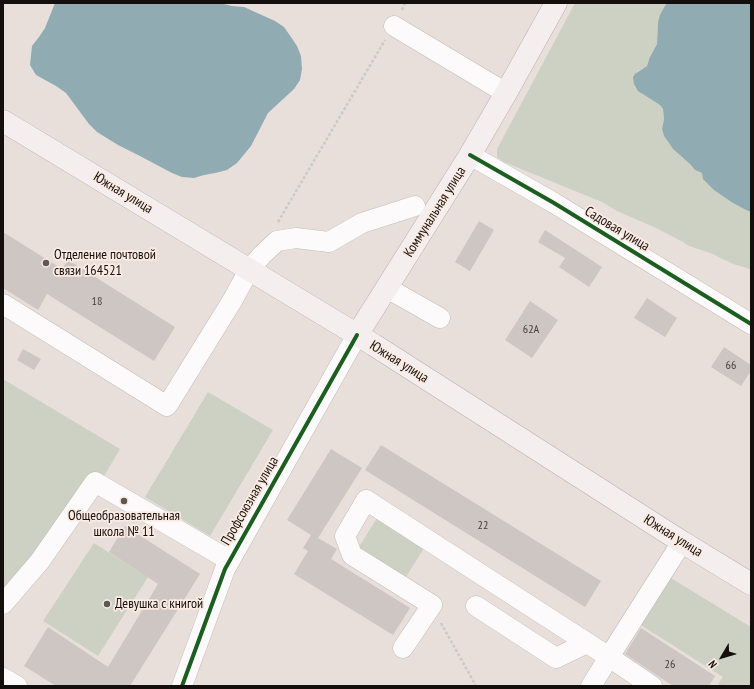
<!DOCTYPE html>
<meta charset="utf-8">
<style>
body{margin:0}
#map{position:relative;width:754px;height:689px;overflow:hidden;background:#e8dfdb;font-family:"PT Sans Narrow",sans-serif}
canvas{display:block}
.frame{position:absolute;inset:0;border:4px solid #140f0c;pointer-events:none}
.north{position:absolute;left:702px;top:637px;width:40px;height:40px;-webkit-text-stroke:3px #fbebe2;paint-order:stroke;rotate:232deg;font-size:11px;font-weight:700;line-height:16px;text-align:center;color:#140f0c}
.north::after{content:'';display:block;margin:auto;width:14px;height:18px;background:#140f0c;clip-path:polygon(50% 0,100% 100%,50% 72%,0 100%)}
</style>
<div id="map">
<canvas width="754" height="689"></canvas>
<div class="frame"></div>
<div class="north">N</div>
</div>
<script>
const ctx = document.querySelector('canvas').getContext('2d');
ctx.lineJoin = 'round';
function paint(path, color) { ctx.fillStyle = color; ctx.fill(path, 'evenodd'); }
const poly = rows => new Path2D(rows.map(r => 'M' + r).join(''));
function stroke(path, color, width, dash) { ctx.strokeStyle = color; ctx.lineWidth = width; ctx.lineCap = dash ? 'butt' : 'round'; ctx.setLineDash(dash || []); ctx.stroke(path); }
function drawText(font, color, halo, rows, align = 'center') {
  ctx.font = font + ' "PT Sans Narrow",sans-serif'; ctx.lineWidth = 3.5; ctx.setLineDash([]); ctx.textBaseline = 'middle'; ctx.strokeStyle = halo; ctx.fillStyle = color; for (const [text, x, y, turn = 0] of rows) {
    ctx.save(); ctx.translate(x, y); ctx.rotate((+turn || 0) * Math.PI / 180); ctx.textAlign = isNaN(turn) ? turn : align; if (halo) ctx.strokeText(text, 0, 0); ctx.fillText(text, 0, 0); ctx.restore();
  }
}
const green = poly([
 [575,3,667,3,663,9,658,22,657,44,650,57,650,60,647,66,637,72,641,93,660,105,663,109,664,119,662,129,664,136,673,149,690,164,695,170,702,173,733,203,746,210,751,212,751,270,744,267,736,265,720,258,713,254,689,246,683,242,656,228,617,211,602,202,504,162,497,157,497,149],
 [3,379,120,449,101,481,33,560,3,589],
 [208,392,273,430,210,536,145,497],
 [377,518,424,548,406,577,359,547],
 [94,543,148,577,98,656,43,621],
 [666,575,751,627,751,686,720,686,718,684,723,677,636,622]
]);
const water = poly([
 [55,3,220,3,232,6,244,7,275,21,284,27,291,37,297,46,301,56,302,69,300,80,294,89,268,113,251,146,237,163,227,170,215,173,204,175,194,178,182,177,172,173,140,156,118,145,97,132,89,124,66,93,56,86,36,75,30,65,32,46,39,37,45,28],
 [667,3,751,3,751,212,746,210,733,203,714,190,703,179,702,173,695,170,690,164,673,149,664,136,662,129,664,119,663,109,660,105,638,91,634,84,633,77,635,74,647,66,650,57,657,44,658,22,660,15,663,9]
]);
const building = poly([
 [479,221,494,230,470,271,455,262],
 [545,230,602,267,589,287,559,267,565,258,538,242],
 [3,232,62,269,68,260,175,327,154,361,47,294,38,310,3,288],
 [647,298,677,318,665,337,634,318],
 [530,301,558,320,532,358,505,340],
 [724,347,751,365,751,371,741,386,711,367],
 [23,349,41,359,34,370,17,360],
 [381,445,601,581,585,607,365,470],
 [331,449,362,468,318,538,337,549,331,559,410,608,393,635,294,574,308,551,303,548,311,535,287,520],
 [125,526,200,574,130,686,56,686,24,666,48,627,108,667,158,584,109,552],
 [641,628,715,676,709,686,673,686,625,654]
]);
const path = poly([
 [402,10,405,3],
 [278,222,385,40],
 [441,623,476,686]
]);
const minor = poly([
 [394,26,506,93],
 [470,155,554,203,751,324],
 [387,288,440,318],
 [3,304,167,406,232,301,249,270,262,255,277,241,296,238,329,242,362,223,415,206],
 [3,604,40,561,95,482,229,560],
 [476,606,556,658,587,643],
 [403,648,432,605,352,555,345,536,366,500,609,657,591,686],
 [3,678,17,686],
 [182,686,225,569,357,335],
 [652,686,609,657,682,542]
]);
const major = poly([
 [3,121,374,345,682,542,751,584],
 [357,335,470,155,506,93,556,3]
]);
const cycleway = poly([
 [470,155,554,203,751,324],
 [182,686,225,569,357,335]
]);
const markers = [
 [46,263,4,"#5e5854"],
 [124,501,4,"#5e5854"],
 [107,604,4,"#5e5854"]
];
const numberNames = [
 ["18",97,302],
 ["62А",531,330],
 ["66",731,366],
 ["22",483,526],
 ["26",670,665]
];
const streetNames = [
 ["Южная улица",123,193,31],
 ["Коммунальная улица",435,212,-58],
 ["Садовая улица",617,229,31],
 ["Южная улица",399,362,32],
 ["Профсоюзная улица",250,501,-60],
 ["Южная улица",673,536,32]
];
const poiNames = [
 ["Отделение почтовой",54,255],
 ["связи 164521",54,271],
 ["Общеобразовательная",124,516,"center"],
 ["школа № 11",124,532,"center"],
 ["Девушка с книгой",115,604]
];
paint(green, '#cdd1c3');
paint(water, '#90abb1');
paint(building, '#cec6c3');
stroke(minor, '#c2bbb8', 21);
stroke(major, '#bbaeaf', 23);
stroke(path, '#cccac8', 2.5, [3, 2]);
stroke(minor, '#fcfafa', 20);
stroke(major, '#f5eeef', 22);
stroke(cycleway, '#1b5e20', 4);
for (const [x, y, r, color] of markers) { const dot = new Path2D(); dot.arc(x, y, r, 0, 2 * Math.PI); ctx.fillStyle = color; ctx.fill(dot); stroke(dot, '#fbebe2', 1.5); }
drawText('12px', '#443f3c', null, numberNames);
drawText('14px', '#140f0c', '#fbebe2', streetNames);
drawText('14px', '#140f0c', '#fbebe2', poiNames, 'left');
</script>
